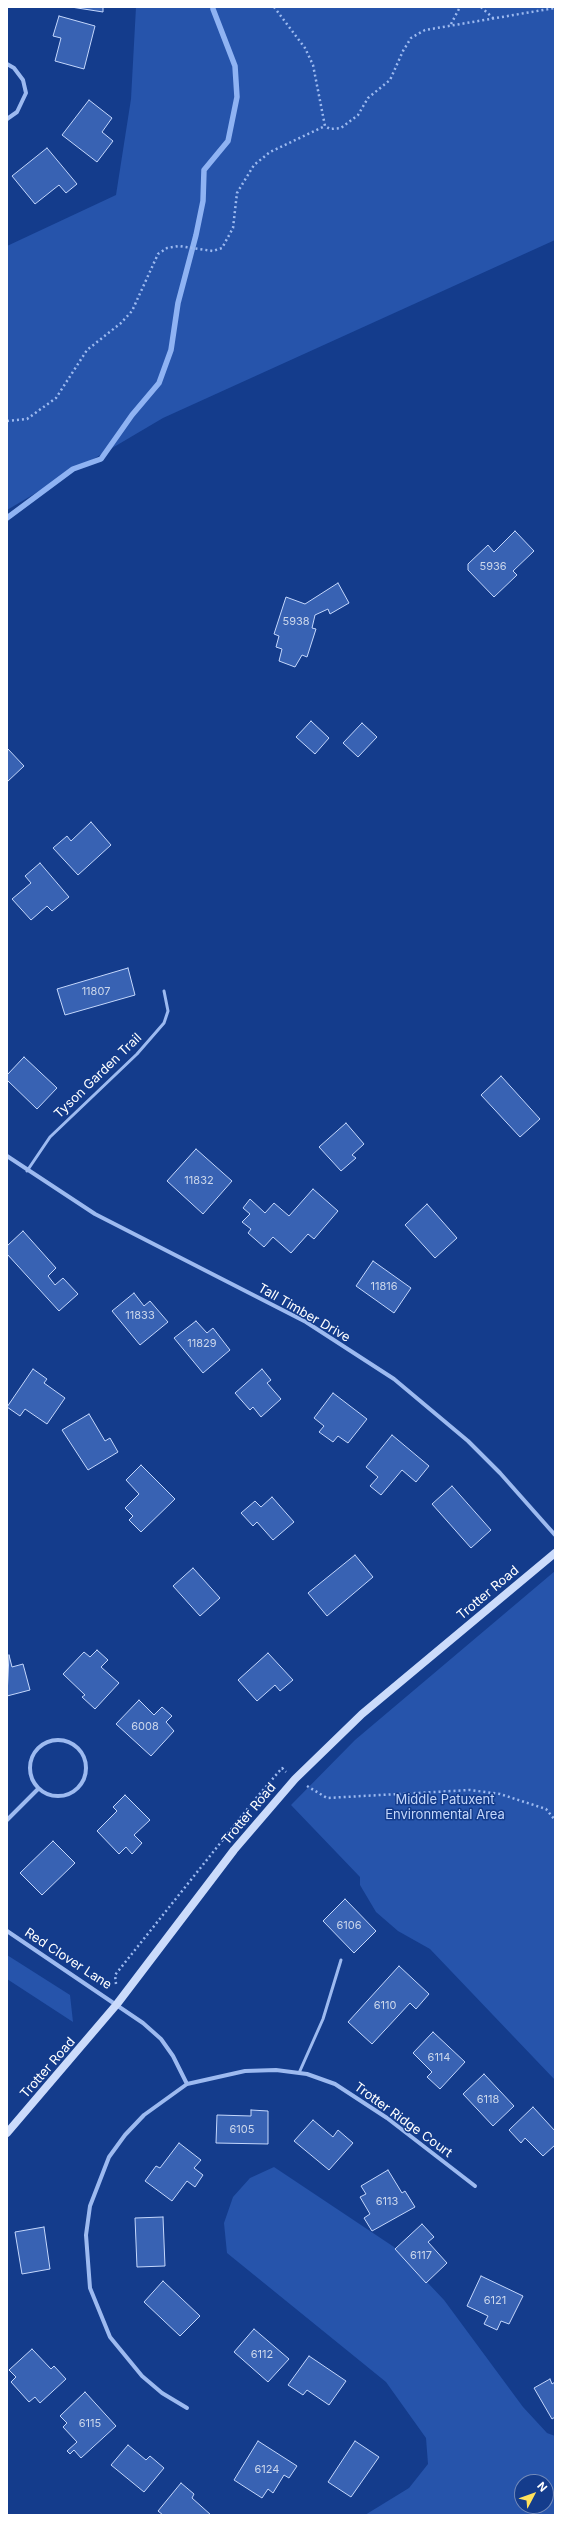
<!DOCTYPE html>
<style>
body{margin:0}
#map{position:relative;width:562px;height:2522px;overflow:hidden;background:#143c8c;font-family:Inter,sans-serif}
canvas{display:block}
.frame{position:absolute;inset:0;border:8px solid #fff;pointer-events:none}
.north{position:absolute;left:514px;top:2474px;width:40px;height:40px;box-sizing:border-box;background:#143c8c;border:1px solid #728aba;border-radius:50%;rotate:49deg;font-size:11px;font-weight:700;line-height:16px;text-align:center;color:#fff}
.north::after{content:'';display:block;margin:auto;width:14px;height:18px;background:#ffe15c;clip-path:polygon(50% 0,100% 100%,50% 72%,0 100%)}
</style>
<div id="map">
<canvas width="562" height="2522"></canvas>
<div class="frame"></div>
<div class="north">N</div>
</div>
<script>
const ctx = document.querySelector('canvas').getContext('2d');
ctx.lineJoin = 'round';
function paint(path, color) { ctx.fillStyle = color; ctx.fill(path, 'evenodd'); }
const poly = rows => new Path2D(rows.map(r => 'M' + r).join(''));
function stroke(path, color, width, dash) { ctx.strokeStyle = color; ctx.lineWidth = width; ctx.lineCap = dash ? 'butt' : 'round'; ctx.setLineDash(dash || []); ctx.stroke(path); }
function drawText(font, color, halo, rows, align = 'center') {
  ctx.font = font + ' Inter,sans-serif'; ctx.lineWidth = 3; ctx.setLineDash([]); ctx.textBaseline = 'middle'; ctx.strokeStyle = halo; ctx.fillStyle = color; for (const [text, x, y, turn = 0] of rows) {
    ctx.save(); ctx.translate(x, y); ctx.rotate((+turn || 0) * Math.PI / 180); ctx.textAlign = isNaN(turn) ? turn : align; if (halo) ctx.strokeText(text, 0, 0); ctx.fillText(text, 0, 0); ctx.restore();
  }
}
const green = poly([
 [136,7,555,7,555,240,163,418,7,510,7,246,116,195,131,99],
 [555,1571,555,2080,430,1949,398,1931,376,1912,360,1885,360,1877,291,1805,355,1740],
 [7,1955,70,1995,73,2022,7,1979],
 [274,2167,394,2247,444,2300,523,2407,547,2433,555,2436,555,2515,365,2515,409,2488,428,2464,426,2438,386,2382,227,2253,224,2223,233,2197,250,2178],
 [522,2482,546,2482,546,2506,522,2506]
]);
const stream = poly([
 [7,518,73,469,101,459,132,415,159,383,171,350,178,303,196,235,203,201,204,170,228,141,237,97,235,66,213,9]
]);
const building = poly([
 [71,7,103,7,103,12,71,7],
 [59,16,95,26,84,69,55,61,61,38,53,36,59,16],
 [89,100,112,118,102,132,113,141,97,162,62,135,89,100],
 [47,148,77,184,66,193,59,185,35,204,12,176,47,148],
 [515,531,534,551,513,571,517,575,494,597,468,570,468,564,488,545,494,552,515,531],
 [338,583,349,603,330,614,328,609,315,615,312,628,316,629,307,657,302,655,295,667,279,661,282,649,276,647,279,636,274,634,286,597,305,604,338,583],
 [311,721,329,738,315,754,296,737,311,721],
 [362,723,377,737,358,757,343,743,362,723],
 [7,748,24,766,7,782,7,748],
 [91,822,111,845,78,875,53,848,67,836,71,841,91,822],
 [40,863,69,897,52,911,47,906,31,920,12,899,31,883,25,876,40,863],
 [128,968,135,995,65,1015,57,989,128,968],
 [24,1057,57,1088,37,1109,7,1080,7,1075,24,1057],
 [501,1076,540,1119,520,1137,481,1095,501,1076],
 [346,1123,364,1144,352,1155,356,1158,341,1171,319,1147,346,1123],
 [196,1149,232,1181,203,1214,167,1181,196,1149],
 [313,1189,338,1211,314,1239,308,1234,291,1253,273,1237,264,1247,248,1233,251,1229,242,1222,250,1214,243,1208,250,1199,265,1213,274,1203,289,1216,313,1189],
 [427,1204,457,1238,435,1258,405,1225,427,1204],
 [23,1231,56,1268,48,1276,55,1285,63,1278,78,1294,59,1311,7,1254,7,1246,23,1231],
 [373,1261,411,1288,394,1313,356,1286,373,1261],
 [134,1293,144,1306,150,1301,168,1322,140,1345,112,1311,134,1293],
 [196,1321,207,1333,213,1328,230,1350,203,1373,174,1338,196,1321],
 [33,1369,47,1379,44,1383,65,1398,47,1424,25,1409,20,1416,7,1407,33,1369],
 [262,1369,271,1380,267,1383,281,1399,261,1417,253,1407,250,1410,235,1393,262,1369],
 [333,1393,367,1419,348,1443,338,1436,333,1442,319,1432,324,1426,314,1418,333,1393],
 [89,1414,105,1441,110,1438,118,1452,88,1470,62,1430,89,1414],
 [392,1435,429,1466,416,1482,402,1470,381,1495,370,1486,378,1477,366,1467,392,1435],
 [141,1465,175,1499,141,1532,129,1520,133,1516,125,1508,139,1494,126,1480,141,1465],
 [452,1486,491,1530,471,1548,432,1504,452,1486],
 [272,1497,294,1522,273,1540,257,1522,253,1526,241,1513,255,1501,261,1507,272,1497],
 [355,1555,373,1577,327,1616,308,1593,355,1555],
 [193,1568,220,1598,200,1616,173,1586,193,1568],
 [97,1650,108,1660,101,1667,119,1683,95,1709,82,1697,85,1695,63,1674,84,1652,90,1657,97,1650],
 [268,1653,293,1680,280,1691,275,1685,257,1701,238,1680,268,1653],
 [9,1655,12,1667,23,1664,30,1690,7,1696,9,1655],
 [139,1700,154,1715,162,1707,172,1716,166,1722,174,1731,151,1756,116,1724,139,1700],
 [125,1795,150,1820,134,1835,142,1843,132,1854,126,1847,119,1854,97,1831,117,1811,113,1807,125,1795],
 [53,1841,75,1863,42,1895,20,1873,53,1841],
 [345,1899,376,1931,354,1953,323,1921,345,1899],
 [399,1966,429,1994,416,2009,410,2003,372,2044,348,2022,399,1966],
 [433,2032,465,2062,440,2089,427,2077,432,2072,413,2053,433,2032],
 [484,2074,514,2106,493,2126,463,2094,484,2074],
 [533,2107,555,2131,555,2145,543,2156,525,2138,521,2143,509,2130,533,2107],
 [251,2110,268,2111,268,2144,216,2143,217,2115,251,2116,251,2110],
 [313,2120,333,2137,338,2130,353,2143,329,2170,294,2141,313,2120],
 [179,2143,201,2160,194,2168,203,2175,195,2187,187,2181,172,2201,145,2181,156,2166,160,2168,179,2143],
 [388,2170,402,2193,405,2191,415,2207,372,2231,364,2218,370,2214,360,2197,366,2194,361,2186,388,2170],
 [163,2217,165,2266,137,2267,135,2218,163,2217],
 [422,2224,434,2237,428,2242,447,2263,426,2283,395,2249,422,2224],
 [44,2227,50,2269,22,2274,15,2232,44,2227],
 [481,2276,523,2296,509,2324,501,2321,497,2330,484,2324,488,2316,467,2306,481,2276],
 [163,2281,200,2316,180,2336,144,2302,163,2281],
 [254,2329,289,2359,268,2382,234,2352,254,2329],
 [32,2349,51,2369,54,2366,66,2379,40,2403,35,2397,29,2402,11,2382,16,2377,9,2370,32,2349],
 [309,2356,346,2381,329,2405,307,2390,303,2395,288,2385,309,2356],
 [550,2379,552,2384,555,2382,555,2417,552,2419,534,2388,550,2379],
 [85,2392,116,2426,81,2458,74,2450,70,2454,67,2451,77,2442,63,2427,67,2423,60,2416,85,2392],
 [258,2441,297,2466,289,2478,284,2475,273,2493,268,2489,262,2498,234,2480,258,2441],
 [355,2441,379,2457,351,2497,328,2482,355,2441],
 [128,2445,146,2460,150,2456,164,2468,144,2492,111,2465,128,2445],
 [181,2483,194,2494,192,2498,211,2515,163,2515,158,2511,181,2483]
]);
const path = poly([
 [274,7,305,48,313,65,325,126,330,129,341,128,358,115,368,98,390,80,403,51,411,38,425,30,555,8],
 [481,7,493,18],
 [451,24,460,7],
 [7,421,27,419,56,398,87,350,121,323,132,311,158,254,167,248,179,246,213,251,222,248,233,228,237,193,254,165,270,152,325,126],
 [307,1786,327,1798,470,1790,500,1794,546,1809,555,1820],
 [116,1984,115,1975,257,1797,282,1768,286,1772]
]);
const lane = poly([
 [27,1171,50,1137,137,1054,164,1023,168,1011,164,991],
 [299,2073,323,2019,341,1960]
]);
const street = poly([
 [7,64,14,68,23,80,26,93,17,112,7,119],
 [7,1156,95,1214,306,1322,394,1379,468,1441,500,1473,555,1535],
 '30 1768a28 28 0 1 1 56 0a28 28 0 1 1-56 0Z',
 [7,1820,38,1789],
 [7,1931,143,2023,161,2039,173,2056,187,2084,245,2071,276,2070,307,2074,335,2084,387,2118,475,2186],
 [187,2408,162,2393,142,2376,110,2337,90,2288,86,2235,90,2206,109,2157,125,2135,144,2115,187,2084]
]);
const secondary = poly([
 [7,2133,117,2004,234,1850,295,1779,362,1714,555,1553]
]);
const numberNames = [
 ["5936",493,567],
 ["5938",296,622],
 ["11807",96,992],
 ["11832",199,1181],
 ["11816",384,1287],
 ["11833",140,1316],
 ["11829",202,1344],
 ["6008",145,1727],
 ["6106",349,1926],
 ["6110",385,2006],
 ["6114",439,2058],
 ["6118",488,2100],
 ["6105",242,2130],
 ["6113",387,2202],
 ["6117",421,2256],
 ["6121",495,2301],
 ["6112",262,2355],
 ["6115",90,2424],
 ["6124",267,2470]
];
const streetNames = [
 ["Tyson Garden Trail",98,1076,-44],
 ["Tall Timber Drive",304,1313,30],
 ["Trotter Road",488,1593,-40],
 ["Trotter Road",249,1814,-50],
 ["Red Clover Lane",68,1959,33],
 ["Trotter Road",48,2068,-49],
 ["Trotter Ridge Court",403,2120,36]
];
const parkNames = [
 ["Middle Patuxent",445,1800],
 ["Environmental Area",445,1815]
];
paint(green, '#2654ab');
stroke(stream, '#8fb3f3', 5.5);
paint(building, '#3862b3');
stroke(building, '#c4d7fc', 1);
stroke(path, '#9dbaf0', 2.5, [2, 3]);
stroke(lane, '#9dbaf0', 3);
stroke(street, '#9dbaf0', 4);
stroke(secondary, '#cbdbfb', 8);
drawText('11px', '#cdd8ec', null, numberNames);
drawText('13px', '#fff', '#143c8c', streetNames);
drawText('13px', '#c4d7fc', '#143c8c', parkNames);
</script>
